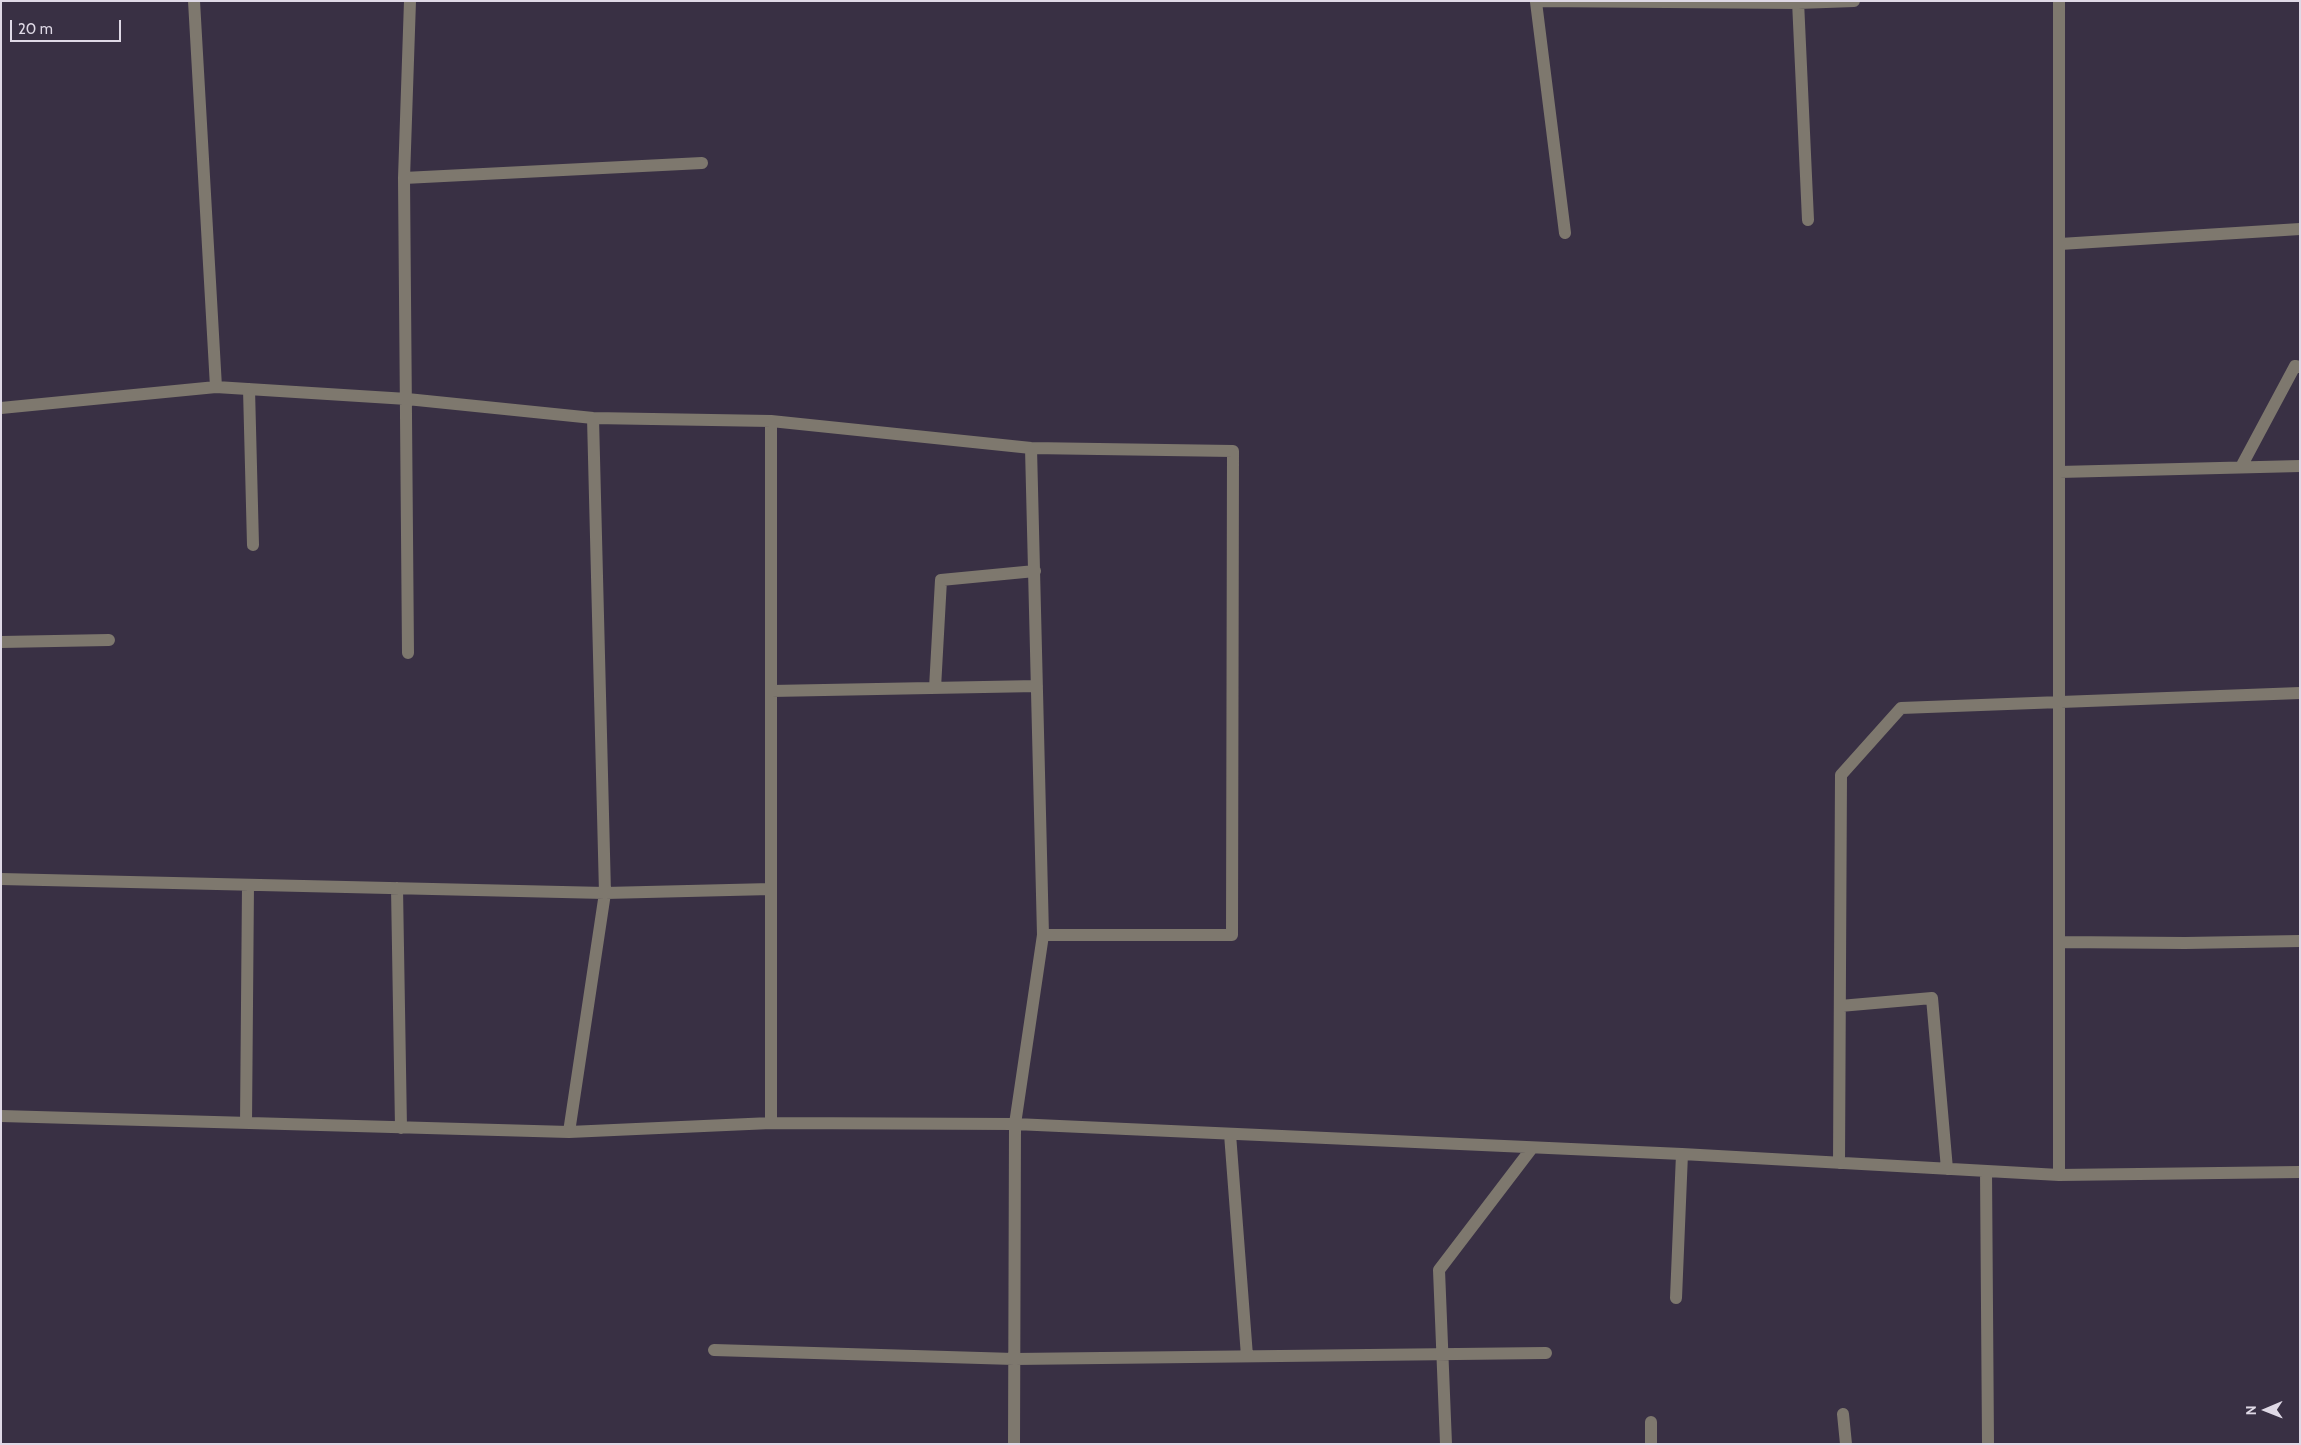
<!DOCTYPE html>
<style>
body{margin:0}
#map{position:relative;width:2301px;height:1445px;overflow:hidden;background:#393044;font-family:Cabin,sans-serif}
canvas{display:block}
.frame{position:absolute;inset:0;border:2px solid #dfd9e6;pointer-events:none}
.north{position:absolute;left:2241px;top:1385px;width:50px;height:50px;-webkit-text-stroke:4px #393044;paint-order:stroke;rotate:269deg;font-size:14px;font-weight:700;line-height:20px;text-align:center;color:#dfd9e6}
.north::after{content:'';display:block;margin:auto;width:18px;height:22px;background:#dfd9e6;clip-path:polygon(50% 0,100% 100%,50% 72%,0 100%)}
.scale{position:absolute;left:10px;top:20px;width:111px;height:22px;box-sizing:border-box;border:2px solid #dfd9e6;border-top:0;padding-left:6px;font-size:15px;line-height:18px;white-space:nowrap;color:#dfd9e6;-webkit-text-stroke:4px #393044;paint-order:stroke}
</style>
<div id="map">
<canvas width="2301" height="1445"></canvas>
<div class="frame"></div>
<div class="north">N</div>
<div class="scale">20 m</div>
</div>
<script>
const ctx = document.querySelector('canvas').getContext('2d');
ctx.lineJoin = 'round';
const poly = rows => new Path2D(rows.map(r => 'M' + r).join(''));
function stroke(path, color, width, dash) { ctx.strokeStyle = color; ctx.lineWidth = width; ctx.lineCap = dash ? 'butt' : 'round'; ctx.setLineDash(dash || []); ctx.stroke(path); }
const minor = poly([
 [194,1,216,387],
 [1536,1,1798,3,1854,1],
 [1798,1,1808,220],
 [1536,2,1565,233],
 [404,178,702,163],
 [2060,244,2300,229],
 [249,389,253,545],
 [1,408,216,387,407,399,593,418,771,421,1031,448,1233,451,1232,935,1043,935],
 [771,421,771,1123],
 [1031,448,1043,935,1015,1124,1682,1154,2059,1175,2300,1172],
 [2241,467,2295,366,2300,367],
 [2059,472,2300,466],
 [1,642,109,640],
 [408,653,404,178,410,1],
 [935,688,941,580,1035,571],
 [771,691,1037,686],
 [1,879,605,893,771,889],
 [397,888,401,1128],
 [2059,942,2185,943,2300,941],
 [1840,1006,1932,998,1947,1169],
 [1,1116,569,1132,771,1123,1015,1124,1014,1444],
 [246,1123,248,885],
 [569,1132,605,893,593,418],
 [1230,1134,1247,1356],
 [1839,1163,1841,775,1901,708,2300,693],
 [1986,1171,1988,1444],
 [2059,1175,2059,1],
 [1676,1298,1682,1154],
 [714,1350,1014,1359,1546,1353],
 [1843,1414,1846,1444],
 [1446,1444,1439,1270,1532,1148],
 [1651,1444,1651,1422]
]);
stroke(minor, '#7e786e', 12);
</script>
